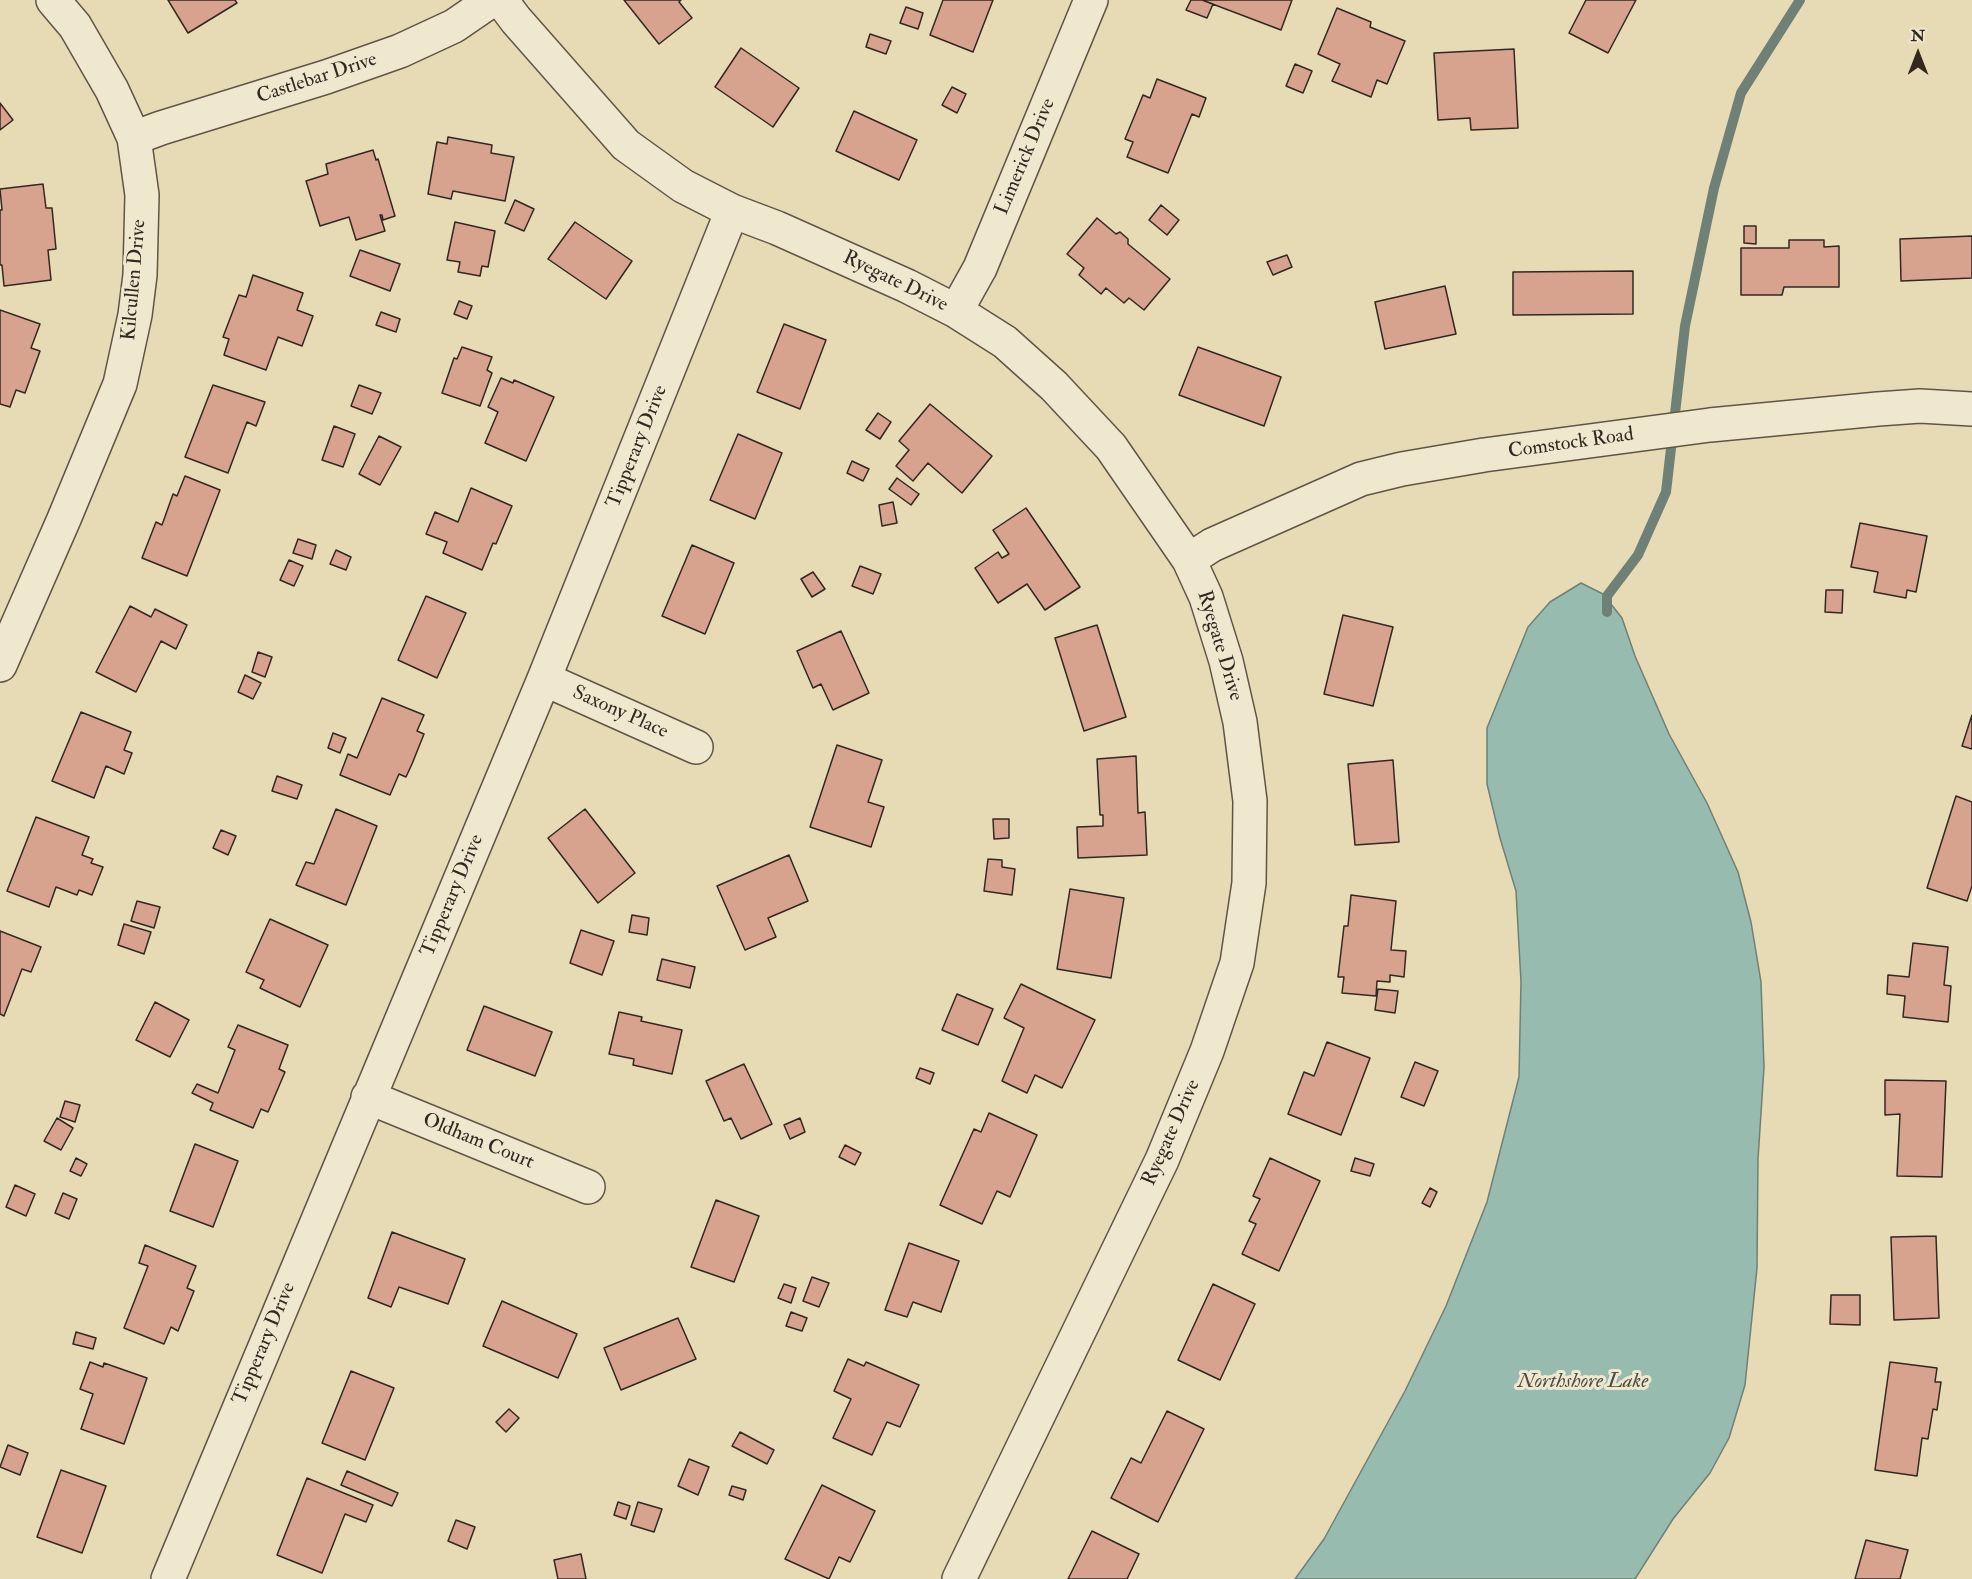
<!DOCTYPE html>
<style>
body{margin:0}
#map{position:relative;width:1972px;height:1579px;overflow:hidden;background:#e7dbb5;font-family:"IM FELL Double Pica",serif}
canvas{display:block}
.north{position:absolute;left:1888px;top:24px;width:60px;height:60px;-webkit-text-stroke:4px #efe8cf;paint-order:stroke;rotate:0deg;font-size:16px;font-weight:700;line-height:24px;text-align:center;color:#332820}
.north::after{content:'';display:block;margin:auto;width:21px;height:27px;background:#332820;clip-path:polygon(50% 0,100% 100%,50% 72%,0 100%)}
</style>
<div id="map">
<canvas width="1972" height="1579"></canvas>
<div class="north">N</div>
</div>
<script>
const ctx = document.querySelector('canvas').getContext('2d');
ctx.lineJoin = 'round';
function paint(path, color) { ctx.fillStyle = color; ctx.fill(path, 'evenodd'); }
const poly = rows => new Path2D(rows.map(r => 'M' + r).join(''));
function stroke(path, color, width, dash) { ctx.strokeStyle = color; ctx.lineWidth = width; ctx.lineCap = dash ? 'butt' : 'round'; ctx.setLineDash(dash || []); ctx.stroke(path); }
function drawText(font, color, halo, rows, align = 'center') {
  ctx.font = font + ' "IM FELL Double Pica",serif'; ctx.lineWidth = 6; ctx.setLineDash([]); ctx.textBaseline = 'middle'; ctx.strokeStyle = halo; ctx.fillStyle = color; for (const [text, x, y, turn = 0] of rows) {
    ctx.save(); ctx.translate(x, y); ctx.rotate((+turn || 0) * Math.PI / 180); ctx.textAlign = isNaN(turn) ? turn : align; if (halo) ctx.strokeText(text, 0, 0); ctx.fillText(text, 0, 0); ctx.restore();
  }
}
const water = poly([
 [1581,583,1607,596,1607,599,1622,618,1635,656,1669,734,1707,803,1738,872,1751,922,1761,982,1764,1067,1758,1159,1757,1268,1745,1385,1729,1438,1710,1473,1673,1519,1635,1579,1295,1579,1324,1539,1405,1391,1446,1306,1487,1202,1519,1077,1521,982,1516,891,1500,838,1487,784,1487,728,1528,627,1550,602,1581,583]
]);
const stream = poly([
 [1607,612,1607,596,1638,555,1666,492,1685,326,1714,188,1741,93,1800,0]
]);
const building = poly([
 [168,0,235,0,237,3,188,33,168,0],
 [624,0,681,0,679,2,692,18,659,44,624,0],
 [943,0,993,0,973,52,930,35,943,0],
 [1191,0,1202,0,1213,4,1207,18,1186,10,1191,0],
 [1202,0,1292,0,1281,30,1202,0],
 [1586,0,1636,0,1608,53,1569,33,1586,0],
 [906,7,923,13,918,29,900,23,906,7],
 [1337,8,1371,22,1370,27,1405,41,1387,84,1377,80,1371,97,1332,81,1340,64,1318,54,1337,8],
 [870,34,891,41,886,54,866,47,870,34],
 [741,48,799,88,773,127,715,87,741,48],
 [1514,49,1518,128,1471,130,1470,118,1438,120,1434,53,1514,49],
 [1295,64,1312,71,1303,93,1286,86,1295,64],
 [1157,79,1206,98,1199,117,1192,114,1168,173,1127,157,1133,142,1125,139,1143,95,1150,98,1157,79],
 [952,87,966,94,957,113,942,105,952,87],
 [0,103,13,120,0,130,0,103],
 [854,111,917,140,899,180,836,151,854,111],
 [448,137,492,145,491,153,514,157,505,201,453,191,451,199,428,194,437,142,447,144,448,137],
 [373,150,376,160,378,159,395,216,383,220,382,215,380,215,385,231,356,240,349,217,320,226,306,181,328,174,326,164,373,150],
 [43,184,46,208,52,208,56,249,48,250,51,280,4,286,2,265,0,265,0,210,2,210,0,189,43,184],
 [515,200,534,209,524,231,505,223,515,200],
 [1161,205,1179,220,1167,235,1149,220,1161,205],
 [1097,218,1116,234,1120,232,1128,239,1128,244,1170,279,1144,310,1129,298,1124,303,1106,288,1101,294,1079,275,1084,268,1067,254,1097,218],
 [455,222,495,231,488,267,482,266,480,276,458,272,460,262,447,260,455,222],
 [575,222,632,261,606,299,548,259,575,222],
 [1744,226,1756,226,1756,244,1744,243,1744,226],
 [1972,236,1972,278,1901,281,1900,239,1972,236],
 [1789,240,1824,240,1824,247,1839,246,1839,287,1784,287,1782,295,1741,295,1741,248,1789,248,1789,240],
 [360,250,400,264,390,291,350,276,360,250],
 [1287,255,1292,267,1273,275,1267,262,1287,255],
 [1633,271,1633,314,1513,315,1513,272,1633,271],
 [253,275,303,293,297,310,313,316,302,346,278,337,266,370,224,355,229,339,223,337,239,295,246,297,253,275],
 [1445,286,1456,334,1385,349,1375,302,1445,286],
 [459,301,472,306,467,319,454,314,459,301],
 [0,310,40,324,31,348,40,351,25,393,16,390,10,407,0,404,0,310],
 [381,312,400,319,396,332,376,325,381,312],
 [784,324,826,340,800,409,757,392,784,324],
 [462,347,492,357,487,370,492,373,480,406,442,393,454,358,457,359,462,347],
 [1198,347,1281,377,1264,426,1179,395,1198,347],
 [501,378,513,383,514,380,554,397,526,461,485,443,498,412,488,407,501,378],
 [213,385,265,402,256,426,247,422,228,473,185,457,213,385],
 [359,385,381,393,372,414,351,406,359,385],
 [930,404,992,456,962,493,928,463,913,481,896,466,909,450,899,441,930,404],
 [878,413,891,422,880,439,866,430,878,413],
 [334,426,355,434,343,467,322,460,334,426],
 [738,434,782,453,755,519,710,500,738,434],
 [379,436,401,447,380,485,359,474,379,436],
 [852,461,869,469,863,481,847,473,852,461],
 [185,476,220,490,187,576,142,558,156,522,162,525,173,494,177,496,185,476],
 [897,478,919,494,911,505,889,489,897,478],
 [471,488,512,506,496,544,493,543,482,570,443,553,447,542,426,534,435,512,458,522,471,488],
 [893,502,897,523,882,526,879,505,893,502],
 [1026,508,1080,587,1045,610,1027,584,998,603,975,568,998,552,1002,558,1009,554,993,530,1026,508],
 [1860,523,1927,536,1916,592,1907,590,1906,598,1874,592,1878,572,1851,567,1860,523],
 [298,539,316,545,312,559,293,553,298,539],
 [692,545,734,563,705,634,662,616,692,545],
 [336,550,351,557,346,570,330,564,336,550],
 [289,560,303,566,294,586,280,580,289,560],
 [860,566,881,574,873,594,852,586,860,566],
 [813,572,825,589,812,597,801,579,813,572],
 [1826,590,1843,590,1842,613,1825,612,1826,590],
 [426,596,466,613,437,678,398,660,426,596],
 [130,606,151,617,155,609,187,625,176,649,161,641,136,692,96,672,130,606],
 [1343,615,1393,627,1373,706,1324,694,1343,615],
 [1097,625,1126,717,1084,731,1055,638,1097,625],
 [841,631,869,693,833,710,821,684,813,688,797,651,841,631],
 [258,652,272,657,265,677,252,672,258,652],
 [245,675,261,683,253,699,238,692,245,675],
 [382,698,424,715,417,731,424,734,412,764,406,777,399,774,390,795,340,775,348,754,357,758,382,698],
 [81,712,131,732,124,750,132,753,124,774,106,766,94,798,52,781,81,712],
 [1972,715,1972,749,1962,746,1972,715],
 [333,733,346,738,340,753,328,748,333,733],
 [837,745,882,760,868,802,884,807,871,847,810,827,837,745],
 [1136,756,1138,813,1145,812,1147,855,1078,858,1077,827,1103,826,1103,815,1100,815,1097,759,1136,756],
 [1393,760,1399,842,1355,845,1348,764,1393,760],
 [277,776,302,785,297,799,272,791,277,776],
 [1956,796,1972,802,1972,886,1967,901,1927,888,1956,796],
 [336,809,377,826,346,905,296,885,306,862,314,864,336,809],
 [585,809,635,873,598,903,548,838,585,809],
 [36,817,89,837,82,855,93,859,91,863,103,867,92,895,79,890,77,895,56,887,49,907,7,891,36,817],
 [993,819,1009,819,1009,838,994,839,993,819],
 [221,830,236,836,228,855,213,848,221,830],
 [789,855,808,901,768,918,776,937,745,950,717,886,789,855],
 [988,859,1002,860,1002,867,1015,869,1012,895,984,891,988,859],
 [1070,889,1124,898,1111,978,1057,969,1070,889],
 [1351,895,1396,901,1391,950,1406,951,1404,977,1390,975,1390,982,1377,981,1376,996,1342,993,1344,977,1338,977,1344,926,1348,926,1351,895],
 [137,901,160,907,154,928,131,921,137,901],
 [632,915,649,918,647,935,629,932,632,915],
 [270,919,328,945,300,1007,260,988,264,980,246,972,270,919],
 [124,924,151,932,144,954,118,945,124,924],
 [581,930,614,941,602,975,570,963,581,930],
 [0,931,41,947,31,972,22,969,4,1016,0,1014,0,931],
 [1913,943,1948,947,1944,985,1951,986,1948,1022,1903,1017,1905,996,1887,994,1888,975,1909,977,1913,943],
 [662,959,695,967,690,988,657,980,662,959],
 [1021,984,1095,1020,1062,1088,1035,1075,1027,1093,1002,1081,1024,1028,1004,1018,1021,984],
 [1378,989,1398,991,1395,1013,1375,1010,1378,989],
 [957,994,993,1009,978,1045,942,1030,957,994],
 [155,1002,189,1020,170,1057,136,1040,155,1002],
 [484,1006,552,1032,535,1076,467,1050,484,1006],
 [619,1012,642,1017,641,1021,682,1030,672,1074,633,1065,634,1059,609,1054,619,1012],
 [238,1025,288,1045,279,1069,285,1072,268,1112,261,1109,253,1128,210,1110,213,1103,192,1093,197,1084,218,1093,235,1050,228,1047,238,1025],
 [1327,1042,1370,1058,1341,1135,1288,1114,1304,1072,1314,1076,1327,1042],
 [1415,1062,1438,1071,1424,1106,1401,1097,1415,1062],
 [744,1064,772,1124,741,1139,731,1118,724,1121,706,1081,744,1064],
 [920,1068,934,1073,930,1084,916,1078,920,1068],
 [1885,1080,1946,1081,1942,1177,1897,1176,1900,1114,1885,1115,1885,1080],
 [65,1101,80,1105,75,1122,60,1117,65,1101],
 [989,1113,1037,1135,1010,1197,997,1191,982,1224,940,1205,974,1129,981,1132,989,1113],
 [57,1118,73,1128,61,1150,44,1141,57,1118],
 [800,1118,805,1132,790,1139,784,1125,800,1118],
 [195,1144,238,1161,213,1227,170,1211,195,1144],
 [845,1145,861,1153,855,1165,839,1157,845,1145],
 [76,1158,87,1164,81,1176,70,1171,76,1158],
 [1270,1158,1320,1181,1279,1271,1242,1254,1256,1224,1249,1221,1260,1199,1253,1196,1270,1158],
 [1355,1158,1374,1164,1370,1176,1351,1171,1355,1158],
 [15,1185,35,1194,26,1216,6,1207,15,1185],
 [1430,1188,1437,1192,1430,1207,1422,1203,1430,1188],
 [63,1193,77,1199,69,1219,55,1213,63,1193],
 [716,1200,759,1216,734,1282,691,1267,716,1200],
 [392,1232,465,1259,448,1304,399,1287,391,1307,368,1298,392,1232],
 [1936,1236,1939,1318,1894,1320,1891,1237,1936,1236],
 [909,1243,959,1261,941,1312,913,1302,907,1317,885,1310,909,1243],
 [145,1245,196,1266,187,1288,194,1291,178,1331,171,1327,164,1344,124,1328,148,1266,139,1263,145,1245],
 [812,1277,829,1283,819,1307,803,1301,812,1277],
 [784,1284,796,1288,791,1303,778,1298,784,1284],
 [1213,1284,1255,1304,1220,1380,1178,1360,1213,1284],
 [1831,1295,1860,1295,1860,1325,1830,1324,1831,1295],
 [502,1301,577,1334,558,1378,483,1346,502,1301],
 [791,1312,807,1318,802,1331,786,1326,791,1312],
 [678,1318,696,1359,621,1390,604,1348,678,1318],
 [76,1332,96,1338,93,1349,73,1344,76,1332],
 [848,1359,864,1366,866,1362,919,1385,900,1427,887,1422,872,1455,833,1438,851,1399,834,1391,848,1359],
 [90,1362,103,1367,104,1363,147,1378,124,1444,81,1429,93,1394,80,1389,90,1362],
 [1890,1362,1937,1368,1935,1382,1941,1382,1937,1410,1933,1409,1928,1439,1922,1438,1917,1476,1875,1470,1890,1362],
 [351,1371,394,1388,365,1460,322,1443,351,1371],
 [509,1409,519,1418,506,1432,496,1422,509,1409],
 [1167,1411,1204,1429,1158,1522,1111,1498,1131,1458,1141,1463,1167,1411],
 [740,1432,774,1450,767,1464,732,1446,740,1432],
 [8,1445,28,1453,20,1475,0,1467,8,1445],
 [689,1459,709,1467,698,1495,678,1486,689,1459],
 [61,1470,106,1486,82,1553,37,1537,61,1470],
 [347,1471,398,1493,392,1506,341,1485,347,1471],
 [307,1478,373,1505,366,1522,345,1514,322,1573,277,1555,307,1478],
 [822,1485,875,1511,850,1562,839,1557,829,1579,785,1559,822,1485],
 [732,1486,746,1490,743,1500,729,1495,732,1486],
 [618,1502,630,1506,626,1519,614,1515,618,1502],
 [638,1502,662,1509,654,1532,631,1525,638,1502],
 [456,1520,475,1527,467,1549,448,1541,456,1520],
 [1092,1531,1139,1554,1127,1579,1068,1579,1092,1531],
 [1866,1540,1908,1550,1900,1579,1855,1579,1866,1540],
 [581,1554,586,1579,558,1579,554,1560,581,1554]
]);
const street = poly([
 [501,0,516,20,626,145,683,186,732,211,777,228,907,286,956,311,1005,342,1054,386,1111,447,1189,560,1206,597,1226,661,1240,722,1250,801,1249,883,1237,963,1207,1051,1162,1160,959,1579],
 [134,138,161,128,326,77,400,51,454,26,492,0],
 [956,311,980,268,1091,0],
 [1189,560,1212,545,1361,479,1402,469,1484,455,1710,425,1878,409,1920,406,1972,409],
 [0,665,64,519,120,384,135,315,140,275,142,195,134,138,112,90,75,26,53,0],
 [544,679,696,747],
 [368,1097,588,1187],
 [168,1579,544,679,732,211]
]);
const streetNames = [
 ["Castlebar Drive",317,79,-18],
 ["Limerick Drive",1026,157,-67],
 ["Kilcullen Drive",135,280,-85],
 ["Ryegate Drive",895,282,26],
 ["Comstock Road",1571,444,-8],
 ["Tipperary Drive",638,447,-68],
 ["Ryegate Drive",1219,646,73],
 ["Saxony Place",620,713,24],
 ["Tipperary Drive",453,896,-67],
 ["Ryegate Drive",1172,1133,-66],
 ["Oldham Court",478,1142,22],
 ["Tipperary Drive",265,1344,-67]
];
const waterNames = [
 ["Northshore Lake",1583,1382]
];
paint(water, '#97bbaf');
stroke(water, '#6f8076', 1.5);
stroke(stream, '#6f8076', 10);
paint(building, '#d8a38e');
stroke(building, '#332820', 1.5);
stroke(street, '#605545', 36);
stroke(street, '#efe8cf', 33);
drawText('20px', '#332820', '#efe8cf', streetNames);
drawText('italic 21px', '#4c4d44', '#efe8cf', waterNames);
</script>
